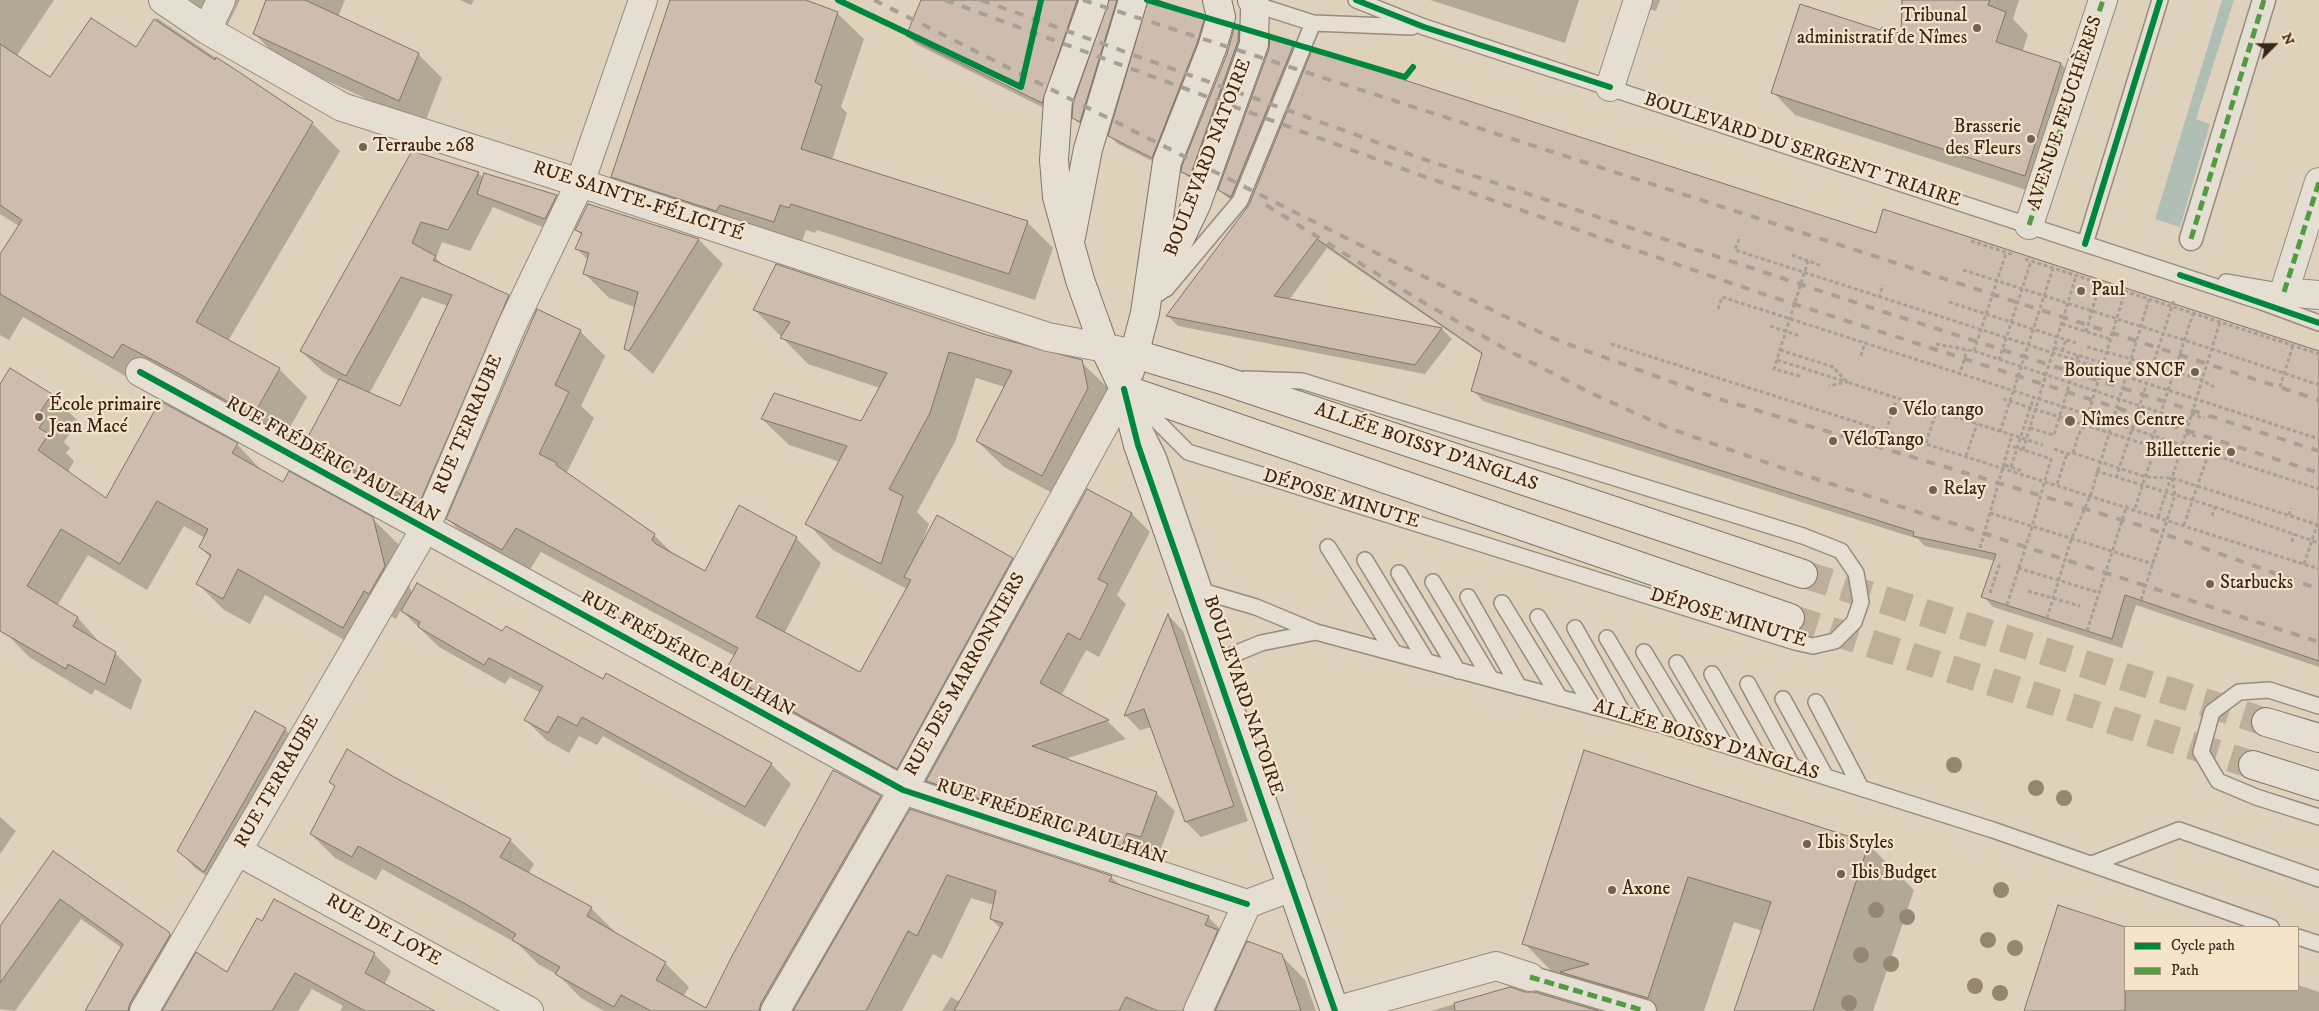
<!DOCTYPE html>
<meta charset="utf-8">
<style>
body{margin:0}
#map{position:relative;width:2319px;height:1011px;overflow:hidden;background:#dfd2bc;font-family:"IM FELL DW Pica",serif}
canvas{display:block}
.legend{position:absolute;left:2124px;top:926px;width:175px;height:65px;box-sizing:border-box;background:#f3e4ca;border:1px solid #aa9783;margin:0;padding:6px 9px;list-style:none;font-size:15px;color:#3c2318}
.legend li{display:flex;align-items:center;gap:10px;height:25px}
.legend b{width:25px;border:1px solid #aa9783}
.north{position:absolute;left:2249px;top:20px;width:50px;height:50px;-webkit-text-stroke:4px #f3e4ca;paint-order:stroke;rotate:67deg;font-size:14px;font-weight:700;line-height:20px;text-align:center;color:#3c2318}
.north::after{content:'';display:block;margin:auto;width:18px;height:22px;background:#3c2318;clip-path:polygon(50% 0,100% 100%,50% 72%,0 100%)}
</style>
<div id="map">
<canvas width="2319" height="1011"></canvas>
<ul class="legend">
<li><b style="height:6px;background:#00873e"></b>Cycle path</li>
<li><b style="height:6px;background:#529b3e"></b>Path</li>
</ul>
<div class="north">N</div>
</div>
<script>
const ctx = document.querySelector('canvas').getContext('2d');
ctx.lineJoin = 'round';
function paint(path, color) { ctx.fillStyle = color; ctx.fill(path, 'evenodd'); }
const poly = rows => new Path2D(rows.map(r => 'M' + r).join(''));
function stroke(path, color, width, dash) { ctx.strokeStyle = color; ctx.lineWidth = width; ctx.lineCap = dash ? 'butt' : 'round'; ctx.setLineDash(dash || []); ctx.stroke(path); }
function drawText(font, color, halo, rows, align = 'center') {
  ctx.font = font + ' "IM FELL DW Pica",serif'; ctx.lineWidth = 4.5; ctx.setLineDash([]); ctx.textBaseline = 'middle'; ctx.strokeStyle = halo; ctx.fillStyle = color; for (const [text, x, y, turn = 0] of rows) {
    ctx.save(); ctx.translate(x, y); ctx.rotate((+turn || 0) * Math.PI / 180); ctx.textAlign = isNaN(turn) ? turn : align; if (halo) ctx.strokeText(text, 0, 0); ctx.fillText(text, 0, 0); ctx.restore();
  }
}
const water = poly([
 [2222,0,2234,0,2196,119,2210,124,2180,227,2155,219]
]);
const shadow = poly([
 [0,0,54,0,16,57,50,79,136,49,157,18,312,123,340,151,228,341,279,369,307,397,281,443,141,385,23,317,9,340,0,335,0,256,19,226,0,214],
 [189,0,240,0,227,26],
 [267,0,345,0,338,17,418,54,442,78,424,125,279,59,255,34],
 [460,0,474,0,471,5],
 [671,0,803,0,837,13,864,39,841,107,847,113,832,160,1027,222,1053,248,1035,300,817,230,815,233,806,230,800,247,639,203,612,176],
 [922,0,1089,0,1050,111,916,44,908,36],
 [1110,0,1128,0,1082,126,1074,118],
 [1149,0,1204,18,1212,26,1160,165,1118,144,1110,136],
 [1430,0,1579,0,1565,43],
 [1621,0,1660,0,1656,11],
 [1904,0,2019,0,2013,19,2028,35,2022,52,2061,64,2083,86,2048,197,1795,115,1773,92,1881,31,1903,35],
 [1238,27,1247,36,1191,180,1183,172],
 [1271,38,1293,45,1302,54,1240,204,1228,198,1219,190,1270,50],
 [413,152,478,173,484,178,556,196,573,212,562,235,493,207,470,251,442,242,436,258,445,267,508,296,530,318,440,524,327,465,305,444,339,381,323,372,301,351],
 [422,297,448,306,401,408,369,394],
 [1250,206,1877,235,2319,352,2319,667,2136,605,2122,648,1993,607,1983,596,1995,561,1925,546,1918,539,1483,401,1473,390,1483,355,1327,248,1289,300,1442,329,1452,339,1425,374,1178,326,1168,316],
 [576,230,699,240,723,264,653,374,626,349,635,307,609,298,585,274,588,260,576,248,582,235],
 [755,310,986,336,1081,362,1108,388,1114,415,1069,502,1004,467,977,441,1005,387,976,378,955,442,917,512,929,524,923,540,1013,559,1037,583,1132,514,1150,532,1117,595,1126,604,1099,657,1086,650,1061,696,1108,722,1126,739,1065,759,1156,793,1175,811,1159,854,1146,850,1141,864,946,799,928,782,922,793,751,697,726,673,735,656,541,552,527,574,472,544,448,519,580,331,605,356,581,406,594,418,566,474,654,535,675,556,705,572,796,538,821,563,784,634,860,674,907,589,833,550,807,523,840,462,789,445,762,419,862,422,880,388,808,364],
 [0,387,51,395,78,421,64,442,70,448,66,453,74,461,67,473,106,500,237,444,263,472,284,484,372,518,399,545,412,595,503,633,771,764,791,784,765,827,603,736,597,745,579,736,569,753,546,740,526,720,541,693,510,677,505,684,439,647,401,610,396,619,391,616,369,654,265,595,250,624,224,610,197,583,211,558,200,547,205,538,184,526,147,590,88,555,57,606,78,618,103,646,115,653,142,680,131,710,95,689,92,695,29,657,0,627],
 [1169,616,1183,631,1248,821,1201,837,1186,822,1152,727,1140,730,1125,715],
 [285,729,301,746,222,887,195,868,179,851],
 [1585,751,1868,844,1914,890,1873,1011,1735,1011,1763,931,1734,922,1704,1011,1601,1011,1583,994,1569,989,1524,943],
 [834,771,881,797,905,821,1111,877,1121,886,1208,917,1232,941,1231,945,1242,956,1281,955,1305,980,1316,1011,942,1011,951,997,960,1002,1001,929,991,919,994,905,971,898,942,959,933,954,902,1011,604,1011,581,998,558,975,538,964,518,944,382,869,376,880,335,858,311,834,335,787,330,782,394,778,510,840,534,864,528,874,591,908,615,932,665,963,689,987,683,997,706,1010],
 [0,817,16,831,0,854],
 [53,853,169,933,190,954,158,1011,87,1011,122,948,81,919,15,1011,0,1009,0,928],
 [2059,907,2125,928,2125,990,2298,990,2298,985,2319,992,2319,1011,2025,1011],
 [374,954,391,971,384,985,432,1011,340,1011,343,1006,312,989,298,1011,163,1011,228,974],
 [1510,988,1592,1011,1431,1011]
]);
const building = poly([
 [266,0,305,0,419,53,399,101,253,34,266,0],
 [670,0,806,0,838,12,815,82,822,86,801,149,1028,221,1009,274,791,204,789,208,780,205,774,222,720,205,716,211,611,177,670,0],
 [921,0,1077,0,1042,103,906,36,921,0],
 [1109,0,1117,0,1080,122,1072,118,1073,103,1109,0],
 [1148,0,1158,0,1205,17,1197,43,1152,158,1108,136,1148,0],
 [1902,0,1990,0,1988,5,2006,12,1996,42,2061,63,2025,176,1771,93,1800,4,1880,30,1882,27,1901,34,1902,0],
 [91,18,136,47,154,19,215,60,216,57,239,72,313,122,196,322,280,368,253,416,176,372,122,344,113,358,0,294,0,254,22,220,0,205,0,44,50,77,91,18],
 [1235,25,1239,26,1238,41,1190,176,1181,172,1182,166,1227,54,1235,25],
 [1270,36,1294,44,1231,197,1218,190,1269,49,1270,36],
 [1312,50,1876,233,1883,209,2319,351,2319,661,2125,595,2112,639,2087,631,1981,597,1996,554,1913,536,1914,532,1471,391,1482,353,1317,239,1274,296,1442,328,1415,365,1166,316,1249,205,1312,50],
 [412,151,479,172,448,230,421,222,412,243,436,256,433,260,509,295,419,504,304,444,339,379,400,406,452,295,401,277,346,376,300,351,412,151],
 [484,173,557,195,545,219,477,194,484,173],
 [588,204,699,239,629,351,624,349,638,292,583,274,589,253,575,249,582,233,575,230,588,204],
 [776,264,987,335,1082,360,1088,388,1042,476,976,441,1012,371,949,352,930,413,889,489,903,496,881,564,805,524,847,446,761,419,774,393,861,421,887,373,780,338,790,322,753,310,776,264],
 [537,309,581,330,555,385,569,392,539,454,557,463,556,465,655,534,652,540,656,544,705,571,739,505,797,537,756,617,860,672,911,580,904,577,937,515,1013,558,897,769,724,673,738,648,516,528,502,550,446,519,537,309],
 [10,368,52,394,38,415,44,420,39,428,49,434,38,450,106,498,160,401,238,443,232,453,283,482,289,471,373,517,385,566,369,594,364,591,343,628,238,569,223,599,196,584,211,555,199,547,208,529,157,501,120,564,61,529,27,586,78,617,73,626,116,652,105,685,68,664,66,669,0,631,0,384,10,368],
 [1087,489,1132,513,1098,579,1108,584,1080,640,1068,633,1040,683,1109,720,1032,746,1157,792,1141,837,1127,833,1122,846,926,781,1087,489],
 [417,583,502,631,506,626,603,679,606,673,772,763,745,807,582,717,577,726,558,716,548,733,524,720,543,686,489,658,484,665,418,627,420,622,401,611,417,583],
 [1168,614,1234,806,1185,822,1144,709,1124,716,1168,614],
 [255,711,286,728,204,872,177,851,255,711],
 [347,749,394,777,511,839,500,857,592,907,587,916,666,962,656,980,706,1008,731,958,833,770,881,796,761,1003,759,1011,651,1011,621,995,614,1007,555,974,560,967,512,940,516,934,471,907,358,846,352,857,310,834,335,786,329,782,347,749],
 [1584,750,1869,843,1813,1011,1734,1011,1771,902,1688,877,1648,998,1560,972,1589,964,1522,944,1584,750],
 [910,809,1112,876,1109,881,1209,916,1205,925,1218,930,1183,1011,1158,1011,1126,997,1119,1011,954,1011,1003,923,990,919,996,891,947,875,917,936,908,931,866,1011,793,1011,910,809],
 [53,851,169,932,170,935,130,1003,128,1011,85,1011,123,944,60,899,0,983,0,926,53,851],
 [274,899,375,953,365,973,435,1011,365,1011,295,973,272,1011,162,1011,196,952,227,972,257,918,262,921,274,899],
 [2058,905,2125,927,2125,1011,2024,1011,2058,905],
 [1247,941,1282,954,1301,1011,1215,1011,1247,941],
 [1510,987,1525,992,1534,992,1599,1011,1455,1011,1454,1003,1510,987]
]);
const secondaryTunnel = poly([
 [1803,574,2266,722],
 [1790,618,2253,765]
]);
const path = poly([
 [1739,239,1735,250,2319,439],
 [1971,241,2014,255],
 [1792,255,1822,266],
 [2025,259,2319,354],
 [1963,270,2212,349,2319,385],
 [1879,298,1883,285],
 [1949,302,2076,343],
 [1718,309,1722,297,2319,489],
 [2062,324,2110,339],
 [1770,326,1800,336],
 [2086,332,2100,283],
 [1611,344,2319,569],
 [1936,344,1974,351,2189,422],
 [2087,347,2154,365,2202,380,2214,387],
 [2054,348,2103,363],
 [1780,350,1833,367,1847,382,2043,445],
 [1974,351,2006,253],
 [2062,351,2066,340,2068,341],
 [1861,356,1865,342],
 [1777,360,1847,382,1829,386],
 [1999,360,2031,261],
 [1961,370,1967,350],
 [1800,376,1774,369,1808,261],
 [2280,387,2293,345],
 [2003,399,2179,455],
 [2191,414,2204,418],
 [1971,422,1975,409],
 [2030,428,2054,435,2078,355],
 [1886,431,1896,400],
 [2000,432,2053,268],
 [2186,433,2198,437],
 [1926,443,1936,412],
 [2150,446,2193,314],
 [2054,449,2067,454,2073,453,2146,477,2172,478,2319,525],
 [2023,450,2076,276],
 [2073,453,2078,435,2085,425,2125,291],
 [1966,456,1977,424],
 [2005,465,2022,471],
 [2011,467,2034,396],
 [2096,471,2215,507,2319,543],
 [2116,478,2174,300],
 [2057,484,2067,454],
 [2135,508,2155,448],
 [1990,513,2153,564],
 [2289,515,2291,508],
 [2212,516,2215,507],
 [2158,517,2171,477],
 [2184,525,2209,452],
 [2292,542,2294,534],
 [1980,548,2012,435],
 [2304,564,2319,519],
 [2018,568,2100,593],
 [2028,591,2080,606],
 [1990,593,2000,563],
 [2141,600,2175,495,2172,478,2220,322],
 [2007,605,2032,527,2051,459,2011,446],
 [2047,618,2071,540,2091,494,2149,299],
 [2087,631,2127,505]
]);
const service = poly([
 [1356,0,1424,27,2262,302,2319,323],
 [1251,3,1313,23,1412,27],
 [2085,244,2160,0],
 [2226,282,2284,292],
 [1166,289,1240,201,1313,23],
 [1133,397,1188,452,1795,642,1813,646,1835,641,1854,622,1861,602,1856,573,1841,551,1803,536,1302,381,1245,379],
 [1143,426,1158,456,1205,592,1256,607,1316,632,1658,724,1826,777,1993,830,2271,927],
 [1328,547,1394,653],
 [1365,560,1427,662],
 [1399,573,1458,671],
 [1433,582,1491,679],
 [1468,597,1519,687],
 [1502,603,1560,698],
 [1538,617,1593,707],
 [1575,628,1624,715],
 [1607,638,1658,724],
 [1644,652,1695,736],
 [1677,663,1725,745],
 [1712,674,1758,756],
 [1748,684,1793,767],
 [1224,685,1232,655,1261,643,1316,632],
 [1783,699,1826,777],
 [1816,702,1861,788],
 [2319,706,2269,690,2239,692,2212,712,2201,752,2218,781,2256,797,2319,817],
 [2092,864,2179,830,2319,879],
 [2298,937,2319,944]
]);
const pedestrian = poly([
 [2191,239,2264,0],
 [1530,977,1645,1011]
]);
const minor = poly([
 [163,0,207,30,342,107,580,183,1048,337,1126,352],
 [207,30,221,0],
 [1610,87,1638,0],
 [2319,182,2284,292,2319,295],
 [2029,225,2103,0],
 [140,372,903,790,1247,904],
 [237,851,529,1011],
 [144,1011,425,529,512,325,580,183,643,0],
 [775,1011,903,790,1124,389],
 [1198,1011,1247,904,1292,887],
 [1335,1011,1496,966,1530,977]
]);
const secondary = poly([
 [1094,0,1058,100,1054,160,1057,197,1080,280,1104,347,1124,389,1138,445,1335,1011],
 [1071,237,1088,149,1133,0],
 [1157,287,1196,205,1254,44,1255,4,1252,0],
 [1135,354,1219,379,1803,574],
 [1130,371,1145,313,1167,162,1212,48,1221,17,1217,0],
 [1124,389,1790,618],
 [2266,722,2319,738],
 [2253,765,2319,786]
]);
const rail = poly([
 [874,0,1356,243,1502,315,1562,342,1716,398,2142,526,2319,589],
 [945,0,1414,173,1754,291,2319,473],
 [981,0,1426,160,1878,310,2319,451],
 [1083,0,2319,400],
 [1266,205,1421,301,1511,352,1591,393,1666,427,1773,465,2319,642]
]);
const quiet = poly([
 [2029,225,2103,0],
 [2191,239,2264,0],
 [2284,292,2319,182],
 [1530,977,1645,1011]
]);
const cycleway = poly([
 [838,0,1021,87,1041,0],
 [1147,0,1405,77,1413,67],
 [1356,0,1424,27,1610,87],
 [2085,244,2160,0],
 [2180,275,2319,323],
 [140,372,903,790,1247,904],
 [1124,389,1138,445,1335,1011]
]);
const trees = [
 [1954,765],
 [2036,788],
 [2064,798],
 [1919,876],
 [2001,890],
 [1876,910],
 [1907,917],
 [1988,940],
 [2015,948],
 [1861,955],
 [1891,964],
 [1975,986],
 [2000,993],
 [1849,1003]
];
const markers = [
 [1977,28,5,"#756051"],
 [2031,139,5,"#756051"],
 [363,147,5,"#756051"],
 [2081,291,5,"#756051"],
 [2195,372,5,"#756051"],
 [1893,411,5,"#756051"],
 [39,417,5,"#756051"],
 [2070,421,6,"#756051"],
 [1833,441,5,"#756051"],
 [2231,452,5,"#756051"],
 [1933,490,5,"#756051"],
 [2210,584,5,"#756051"],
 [1807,844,5,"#756051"],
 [1841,874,5,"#756051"],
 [1612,890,5,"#756051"]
];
const poiNames = [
 ["Tribunal",1967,17,"right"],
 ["administratif de Nîmes",1967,39,"right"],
 ["Brasserie",2021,128,"right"],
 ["des Fleurs",2021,150,"right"],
 ["Terraube 268",373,147],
 ["Paul",2091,291],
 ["Boutique SNCF",2185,372,"right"],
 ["École primaire",49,406],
 ["Jean Macé",49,428],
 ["Vélo tango",1903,411],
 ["Nîmes Centre",2081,421],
 ["VéloTango",1843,441],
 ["Billetterie",2221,452,"right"],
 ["Relay",1943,490],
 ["Starbucks",2220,584],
 ["Ibis Styles",1817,844],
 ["Ibis Budget",1851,874],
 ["Axone",1622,890]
];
const streetNames = [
 ["AVENUE FEUCHÈRES",2066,113,-72],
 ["BOULEVARD DU SERGENT TRIAIRE",1802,151,18],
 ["BOULEVARD NATOIRE",1209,158,-69],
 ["RUE SAINTE-FÉLICITÉ",638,202,18],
 ["RUE TERRAUBE",469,425,-67],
 ["ALLÉE BOISSY D'ANGLAS",1426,448,19],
 ["RUE FRÉDÉRIC PAULHAN",332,461,29],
 ["DÉPOSE MINUTE",1341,500,17],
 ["DÉPOSE MINUTE",1728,619,17],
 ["RUE FRÉDÉRIC PAULHAN",687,655,29],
 ["RUE DES MARRONNIERS",966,675,-61],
 ["BOULEVARD NATOIRE",1242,696,71],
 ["ALLÉE BOISSY D'ANGLAS",1706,741,17],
 ["RUE TERRAUBE",278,782,-60],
 ["RUE FRÉDÉRIC PAULHAN",1051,823,18],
 ["RUE DE LOYE",383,931,29]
];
paint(water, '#afbfb5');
paint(shadow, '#0003');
paint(building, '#cebdae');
stroke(building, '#7f7468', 1);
stroke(secondaryTunnel, '#beaf9b', 28, [28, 14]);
stroke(service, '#968c7e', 18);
stroke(pedestrian, '#968c7e', 25);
stroke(minor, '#968c7e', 30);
stroke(secondary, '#7f7468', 30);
stroke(path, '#a7a097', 3, [4, 2.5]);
stroke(service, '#e5ded3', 15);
stroke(pedestrian, '#e5ded3', 22);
stroke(minor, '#e5ded3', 28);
stroke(secondary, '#e5ded3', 28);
stroke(rail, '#a7a097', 4, [9, 9]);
stroke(quiet, '#529b3e', 5, [10, 5]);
stroke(cycleway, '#00873e', 6);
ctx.fillStyle = '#968772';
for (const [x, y] of trees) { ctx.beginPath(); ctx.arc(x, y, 8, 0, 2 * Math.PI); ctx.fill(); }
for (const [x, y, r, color] of markers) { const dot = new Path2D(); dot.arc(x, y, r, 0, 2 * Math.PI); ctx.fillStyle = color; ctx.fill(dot); stroke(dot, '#f3e4ca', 2); }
drawText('19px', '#3c2318', '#f3e4ca', poiNames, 'left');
drawText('19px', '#3c2318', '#f3e4ca', streetNames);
</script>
